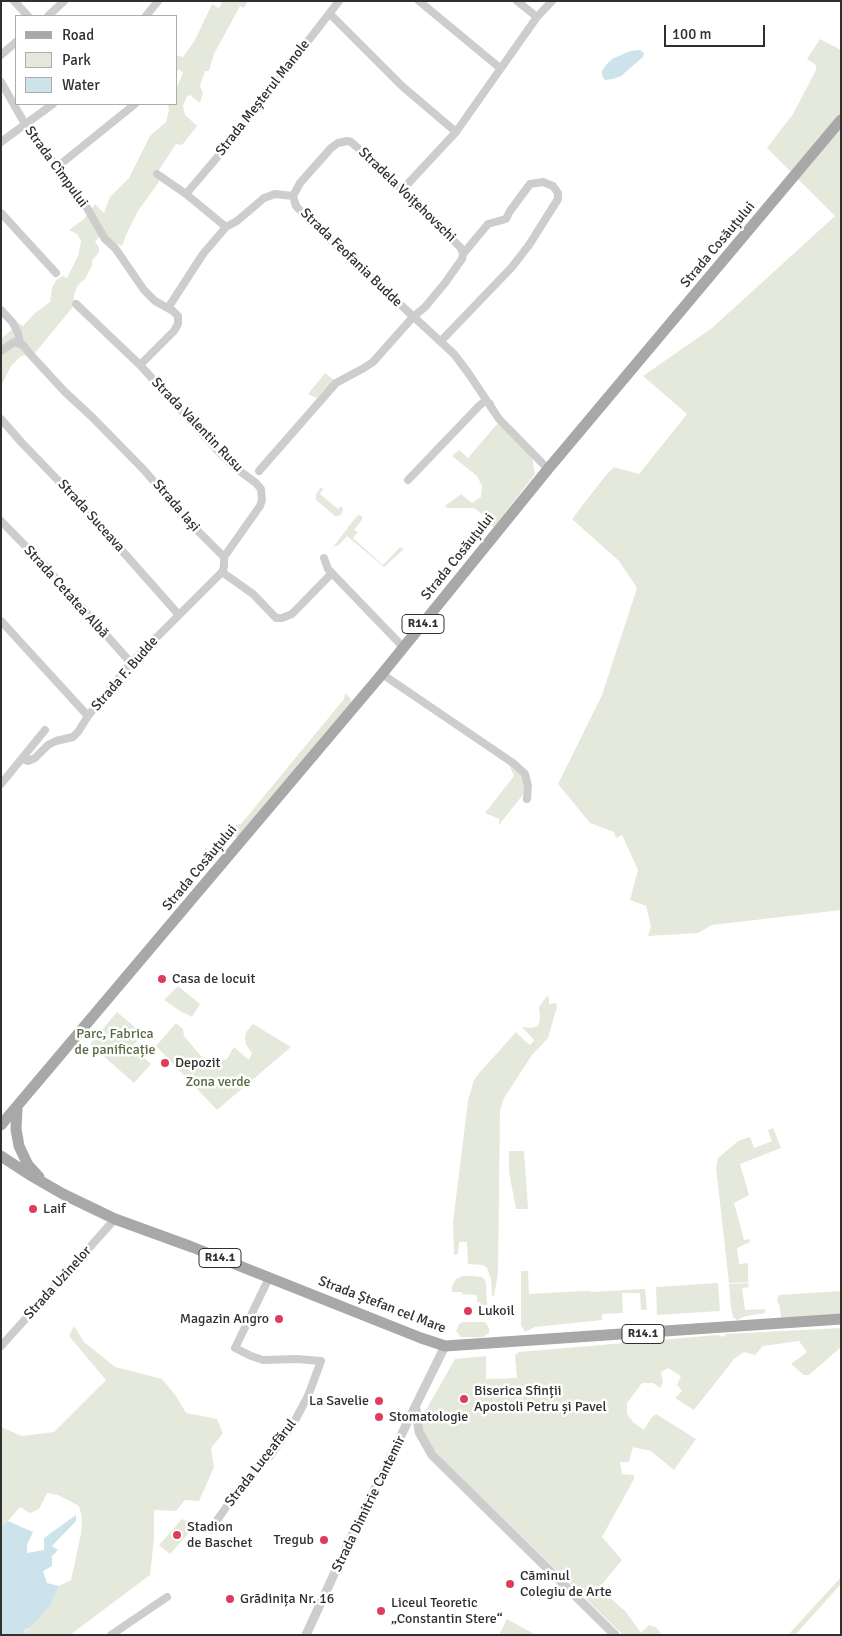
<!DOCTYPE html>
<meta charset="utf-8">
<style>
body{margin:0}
#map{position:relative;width:842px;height:1636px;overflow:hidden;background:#fff;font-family:Signika,sans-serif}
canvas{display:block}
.frame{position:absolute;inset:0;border:2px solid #303030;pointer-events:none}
.legend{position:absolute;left:15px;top:15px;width:162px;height:90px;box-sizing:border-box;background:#fff;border:1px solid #acacac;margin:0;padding:6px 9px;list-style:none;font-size:15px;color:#303030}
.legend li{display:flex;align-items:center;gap:10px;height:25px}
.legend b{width:25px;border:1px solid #acacac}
.scale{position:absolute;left:664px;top:25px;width:101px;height:22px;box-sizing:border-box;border:2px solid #303030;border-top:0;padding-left:6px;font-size:15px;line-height:18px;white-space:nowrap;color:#303030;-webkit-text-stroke:4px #fff;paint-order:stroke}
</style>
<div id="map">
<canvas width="842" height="1636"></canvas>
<div class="frame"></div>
<ul class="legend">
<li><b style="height:6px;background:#a8a8a8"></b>Road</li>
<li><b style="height:14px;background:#e5e9dc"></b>Park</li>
<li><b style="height:14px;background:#cce3eb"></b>Water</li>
</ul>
<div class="scale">100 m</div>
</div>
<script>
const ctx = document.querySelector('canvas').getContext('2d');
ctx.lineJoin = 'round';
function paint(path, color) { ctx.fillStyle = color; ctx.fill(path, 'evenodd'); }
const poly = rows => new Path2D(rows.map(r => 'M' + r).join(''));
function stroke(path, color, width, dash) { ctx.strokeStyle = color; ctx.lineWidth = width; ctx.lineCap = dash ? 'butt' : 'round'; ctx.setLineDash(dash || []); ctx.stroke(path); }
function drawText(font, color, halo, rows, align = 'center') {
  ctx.font = font + ' Signika,sans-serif'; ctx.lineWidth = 5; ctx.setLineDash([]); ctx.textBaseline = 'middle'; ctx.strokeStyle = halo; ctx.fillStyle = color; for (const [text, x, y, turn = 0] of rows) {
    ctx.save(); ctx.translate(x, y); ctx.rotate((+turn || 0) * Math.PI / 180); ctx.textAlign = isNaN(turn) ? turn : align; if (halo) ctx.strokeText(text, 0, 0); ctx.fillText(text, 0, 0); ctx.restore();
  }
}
const green = poly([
 [223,1,248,1,244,8,240,6,214,54,209,71,205,71,200,86,203,93,200,103,190,95,187,96,183,106,185,115,197,126,182,145,176,144,159,170,159,182,138,211,126,235,122,246,100,236,95,242,99,247,99,252,92,261,92,265,85,279,78,285,75,292,72,308,35,353,21,356,11,366,1,386,1,339,19,323,23,326,34,314,50,302,52,288,56,280,63,276,67,278,78,256,81,241,77,234,69,230,85,218,95,204,104,213,110,197,129,178,150,136,166,122,169,110,168,104,176,104,176,89,183,73,180,70,176,70,176,55,183,57,195,40,212,4,219,8],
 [820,39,841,50,841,910,712,925,698,933,648,936,651,926,646,906,630,900,638,870,622,835,616,838,614,832,590,823,558,784,602,695,637,588,619,561,572,519,606,475,614,467,639,474,687,414,643,376,712,328,835,216,767,148,793,114,816,70,816,65,807,59],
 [325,373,333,379,333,382,317,398,308,394],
 [497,424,502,425,532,457,535,474,494,527,491,526,486,517,474,508,447,508,445,506,461,494,472,503,481,497,482,486,477,476,452,456,459,450,468,458],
 [321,487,323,489,320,494,338,509,341,506,343,508,342,513,339,516,335,516,316,500,316,494],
 [358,515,362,516,362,520,354,530,358,532,353,538,383,565,400,547,404,549,384,567,347,536,339,545,333,547,347,529,350,531,347,528],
 [345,693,351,699,351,702,238,837,234,836,232,831,235,825,241,824,344,699],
 [509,765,525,779,525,792,499,825,499,819,485,813,514,776],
 [178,986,200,1004,192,1017,180,1011,164,1000],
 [547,996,549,998,549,1004,556,1003,557,1007,548,1038,532,1055,504,1098,500,1110,498,1273,494,1296,492,1296,491,1279,487,1268,483,1265,468,1264,467,1242,459,1242,458,1254,454,1255,453,1222,468,1101,474,1080,480,1072,516,1032,524,1040,530,1045,532,1043,534,1040,522,1027,531,1028,538,1026,540,1019,539,1007],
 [117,1012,143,1034,132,1047,151,1064,134,1083,90,1044],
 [176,1023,183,1029,184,1036,201,1056,214,1063,227,1059,234,1047,249,1060,252,1053,246,1045,245,1039,246,1032,253,1024,291,1047,217,1110,156,1046],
 [773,1128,781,1148,740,1164,749,1195,734,1203,744,1240,749,1239,750,1242,737,1248,739,1264,748,1263,748,1282,729,1283,716,1167,718,1158,738,1141,750,1137,754,1148,772,1141,768,1130],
 [509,1151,524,1151,528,1209,516,1209,509,1172],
 [521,1271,528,1271,529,1294,583,1291,591,1291,591,1292,643,1289,645,1289,647,1310,641,1310,640,1293,622,1293,623,1313,602,1314,602,1320,535,1327,525,1332,521,1325],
 [470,1276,482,1277,485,1280,486,1283,487,1305,481,1305,480,1302,477,1302,477,1295,462,1294,462,1292,452,1292,452,1286,456,1279,462,1276],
 [718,1283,720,1311,657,1315,656,1287],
 [748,1283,749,1287,742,1288,745,1310,765,1309,765,1313,746,1316,737,1320,733,1317,731,1308,729,1284],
 [841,1291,841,1314,781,1318,780,1308,777,1299,779,1295],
 [463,1322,485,1322,489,1328,489,1333,483,1337,461,1337,456,1331,457,1329,459,1324],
 [74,1326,84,1342,115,1367,162,1379,176,1396,186,1413,217,1419,223,1433,211,1448,214,1467,199,1501,185,1500,176,1511,154,1510,154,1539,150,1575,70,1635,23,1635,25,1631,31,1627,50,1606,59,1586,71,1580,81,1534,82,1518,79,1506,58,1495,47,1493,39,1509,30,1513,20,1507,8,1521,1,1526,1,1427,22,1436,54,1432,106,1380,69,1336],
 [841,1328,841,1347,809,1375,804,1375,791,1364,807,1352,799,1341,763,1346,755,1355,744,1352,734,1359,694,1410,675,1398,682,1391,677,1385,681,1376,668,1368,661,1372,663,1382,660,1388,653,1383,642,1383,627,1403,627,1414,633,1422,644,1430,651,1418,656,1414,696,1439,674,1470,651,1451,633,1447,629,1462,620,1462,622,1474,634,1475,634,1479,602,1537,622,1560,599,1588,626,1612,641,1633,649,1625,656,1627,662,1635,623,1635,444,1461,429,1444,422,1429,423,1415,455,1359,486,1356,486,1379,517,1378,515,1355,519,1352,718,1335,723,1337,726,1334],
 [182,1519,196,1525,170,1554,159,1545],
 [841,1577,841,1584,795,1635,788,1635],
 [507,1619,536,1635,499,1635]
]);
const water = poly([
 [640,50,644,53,643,57,621,76,613,79,605,80,602,76,602,71,606,65,612,59,630,51],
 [76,1515,76,1521,52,1546,58,1550,52,1556,52,1566,43,1571,47,1583,59,1586,50,1606,31,1627,25,1630,23,1635,1,1635,1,1526,8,1521,33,1532,27,1545,27,1553,44,1550,44,1538]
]);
const minor = poly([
 [14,1,28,16],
 [419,1,500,68],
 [517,1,537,17],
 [330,14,402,86,456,132],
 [48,16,64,1],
 [146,16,158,1],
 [1,55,16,42],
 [1,82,25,124,87,208,105,239,115,248,144,290,155,301,173,311,178,316,178,324,174,331,140,365],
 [1,142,53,104],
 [57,167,135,104],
 [157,174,186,194,226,227],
 [402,190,456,132,537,17,552,1],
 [186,194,237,134,268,91,277,81,339,1],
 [293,196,296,206,312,223,454,354,469,374,499,419,548,469],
 [293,196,300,183,331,148,338,143,347,141,351,142,374,162,461,248,463,254],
 [1,213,56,273],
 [76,304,140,365,220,453,237,469,256,483,261,489,262,500,260,506,224,557],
 [168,308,203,254,226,227,237,221,264,198,275,194,293,196],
 [1,310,13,323,18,333,20,343],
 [1,351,14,342,23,345,30,354,65,392,91,416,145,471,181,514,224,557,224,567,222,572,253,594,276,618,282,618,292,614,332,573],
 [1,419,22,443,78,501,179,615],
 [259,471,336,383,364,368,373,362,413,317,425,307,445,283,462,259,463,254,488,224,506,219,510,211,530,184,543,182,553,186,558,193,558,199,529,245,512,267,441,341],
 [408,480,479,406,485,401,490,404],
 [1,521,45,566,131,663],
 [324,558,328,569,404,648],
 [1,621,88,716],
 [382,674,513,763,525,774,528,786,527,799],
 [22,759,28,761,35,758,48,745,56,741,73,737,78,732,88,716,131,663,222,572],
 [1,784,45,730],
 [1,1346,115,1219],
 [215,1523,242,1485,271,1455,292,1426,308,1396,321,1361,297,1359,263,1360,251,1356,235,1348,269,1278],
 [111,1635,167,1597]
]);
const tertiary = poly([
 [416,1409,419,1432,432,1455,615,1635],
 [306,1635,354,1531,445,1346]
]);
const primary = poly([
 [17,1109,16,1129,19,1146,28,1165,39,1177],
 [1,1125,382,674,548,469,841,120],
 [1,1156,30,1175,63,1194,115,1219,192,1247,421,1338,445,1346,841,1319]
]);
const markers = [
 [162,979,5,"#dd3c5b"],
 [165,1063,5,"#dd3c5b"],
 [33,1209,5,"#dd3c5b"],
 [468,1311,5,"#dd3c5b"],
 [279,1319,5,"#dd3c5b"],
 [464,1399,5,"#dd3c5b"],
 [379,1401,5,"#dd3c5b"],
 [379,1417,5,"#dd3c5b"],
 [177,1535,5,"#dd3c5b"],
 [324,1540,5,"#dd3c5b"],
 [510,1584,5,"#dd3c5b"],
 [230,1599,5,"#dd3c5b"],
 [381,1611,5,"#dd3c5b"]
];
const shields = [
 [423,624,42],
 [220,1258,42],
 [643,1334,42]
];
const shieldNames = [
 ["R14.1",423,624],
 ["R14.1",220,1258],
 ["R14.1",643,1334]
];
const streetNames = [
 ["Strada Meșterul Manole",263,98,-52],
 ["Strada Cîmpului",56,167,54],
 ["Stradela Voițehovschi",407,195,44],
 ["Strada Cosăuțului",718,245,-50],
 ["Strada Feofania Budde",351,258,44],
 ["Strada Valentin Rusu",197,425,46],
 ["Strada Iași",176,506,49],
 ["Strada Suceava",91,516,48],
 ["Strada Cosăuțului",458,557,-51],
 ["Strada Cetatea Albă",66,592,48],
 ["Strada F. Budde",125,674,-49],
 ["Strada Cosăuțului",200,868,-50],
 ["Strada Uzinelor",58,1283,-48],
 ["Strada Ștefan cel Mare",382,1305,21],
 ["Strada Luceafărul",261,1463,-52],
 ["Strada Dimitrie Cantemir",369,1504,-64]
];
const poiNames = [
 ["Casa de locuit",172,979],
 ["Depozit",175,1063],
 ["Laif",43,1209],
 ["Lukoil",478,1311],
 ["Magazin Angro",269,1319,"right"],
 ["Biserica Sfinții",474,1391],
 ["Apostoli Petru și Pavel",474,1407],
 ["La Savelie",369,1401,"right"],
 ["Stomatologie",389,1417],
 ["Stadion",187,1527],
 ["de Baschet",187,1543],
 ["Tregub",314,1540,"right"],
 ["Căminul",520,1576],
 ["Colegiu de Arte",520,1592],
 ["Grădinița Nr. 16",240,1599],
 ["Liceul Teoretic",391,1603],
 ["„Constantin Stere“",391,1619]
];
const parkNames = [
 ["Parc, Fabrica",115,1034],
 ["de panificație",115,1050],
 ["Zona verde",218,1082]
];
paint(green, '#e5e9dc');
paint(water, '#cce3eb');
stroke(minor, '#cdcdcd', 8);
stroke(tertiary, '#cdcdcd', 9);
stroke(primary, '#a8a8a8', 11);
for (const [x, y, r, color] of markers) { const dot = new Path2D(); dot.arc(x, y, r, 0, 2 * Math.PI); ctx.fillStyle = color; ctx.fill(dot); stroke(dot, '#fff', 2); }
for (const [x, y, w] of shields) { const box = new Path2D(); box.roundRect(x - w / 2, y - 9.5, w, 19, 4); ctx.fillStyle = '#fff'; ctx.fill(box); stroke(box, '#303030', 1); }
drawText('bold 12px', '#303030', null, shieldNames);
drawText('14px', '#303030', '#fff', streetNames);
drawText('14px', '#303030', '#fff', poiNames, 'left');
drawText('14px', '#586a3f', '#fff', parkNames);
</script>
